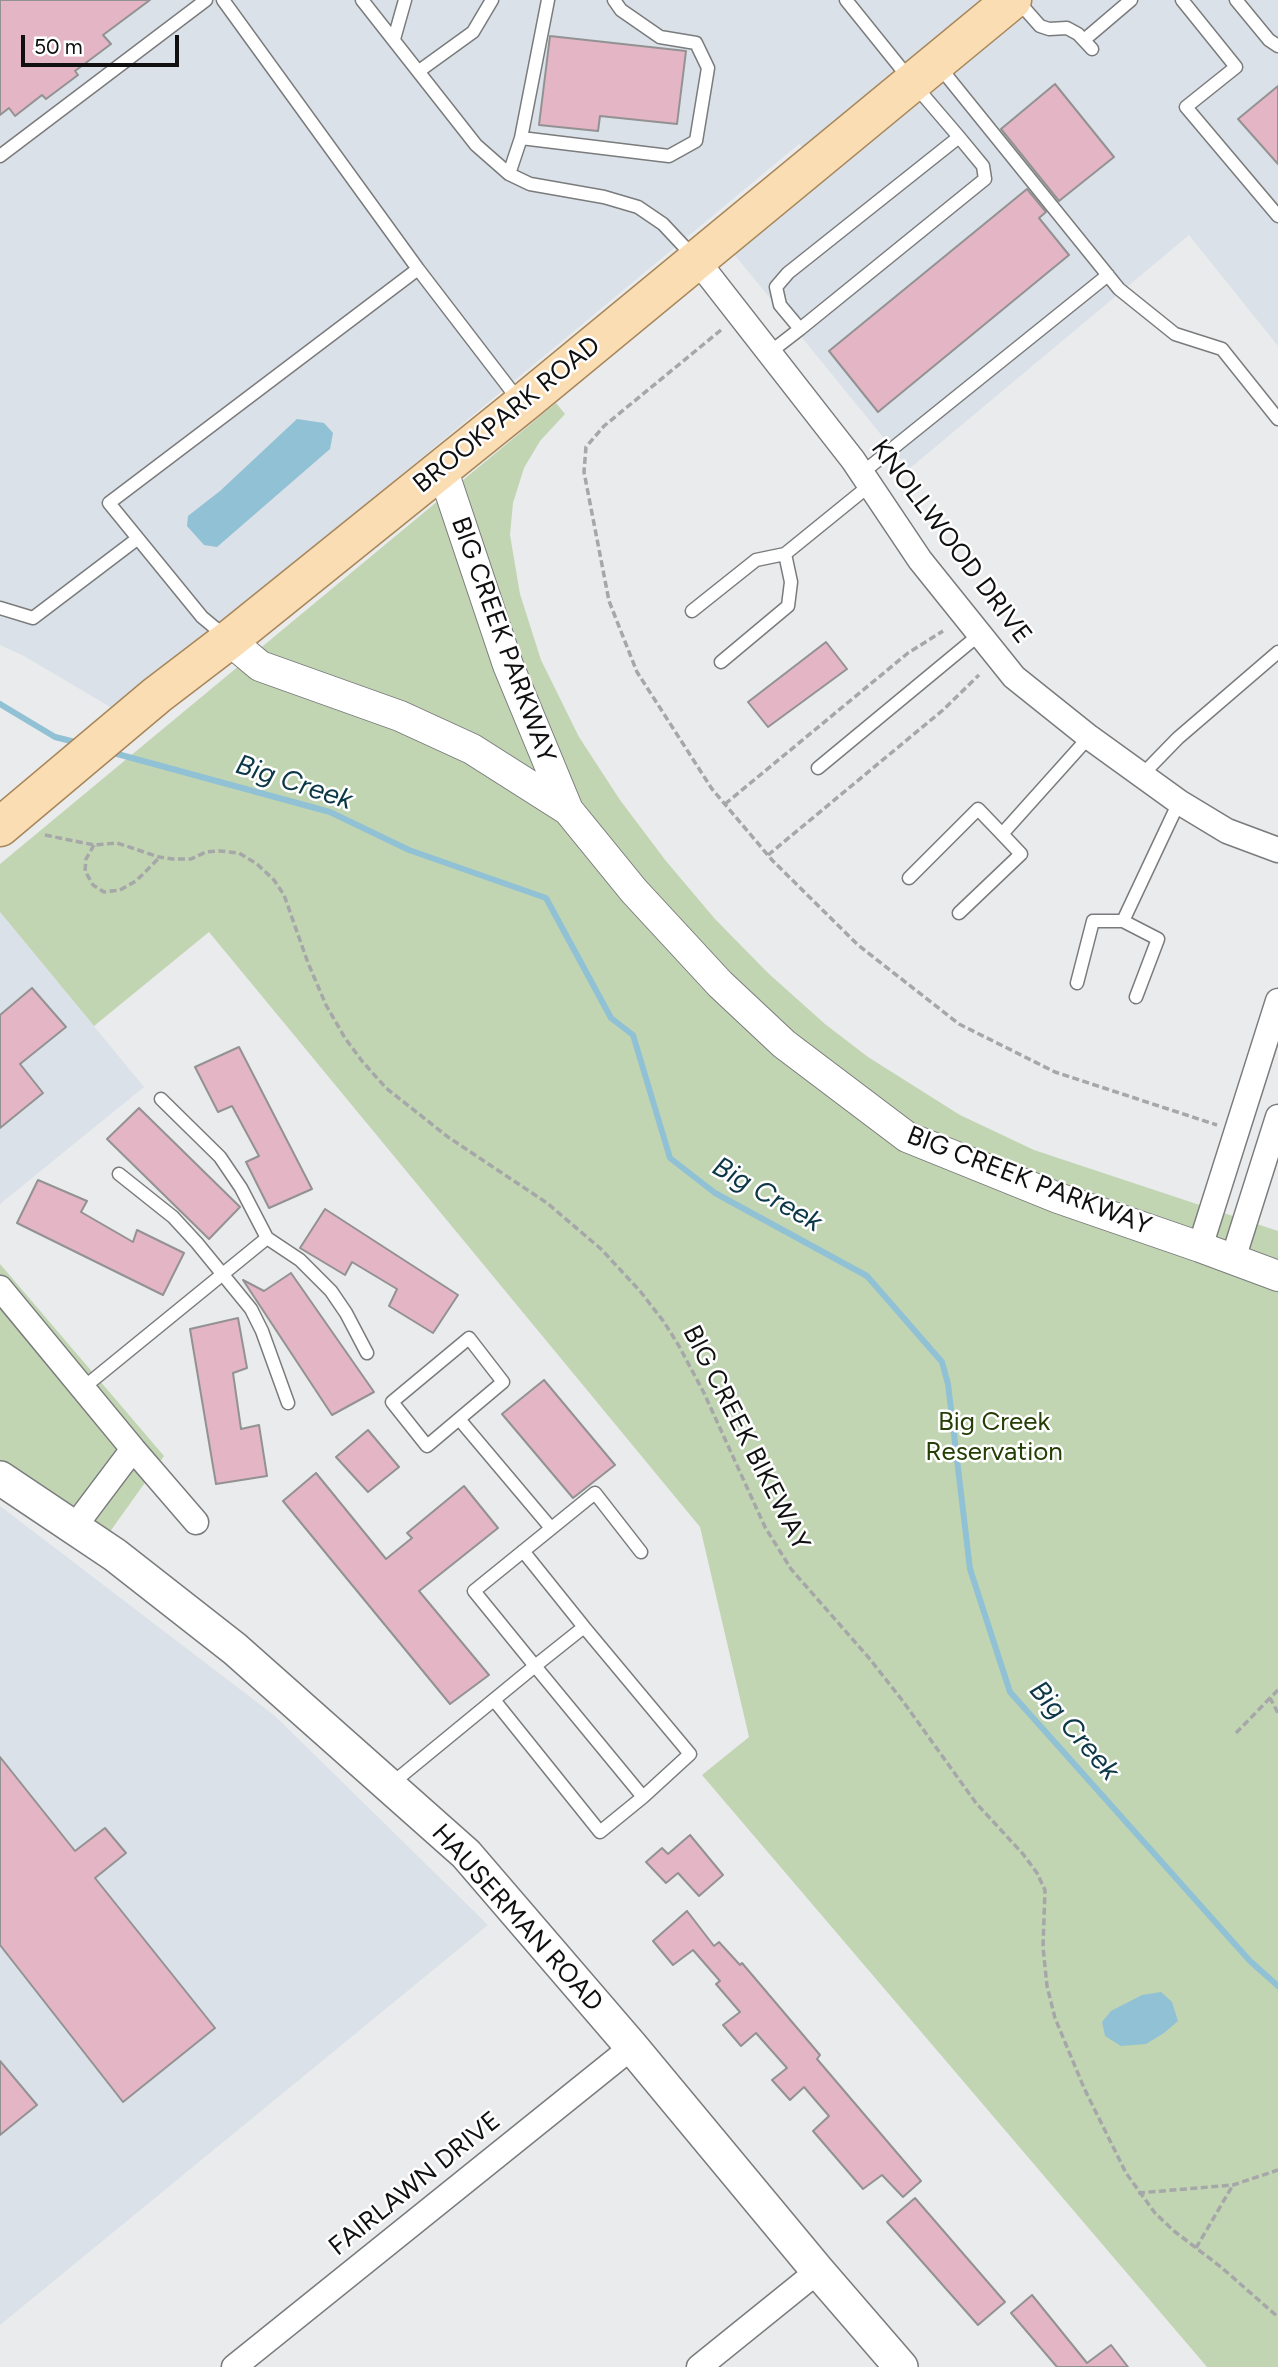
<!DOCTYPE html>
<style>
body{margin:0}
#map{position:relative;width:1278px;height:2367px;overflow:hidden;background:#eaebec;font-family:Figtree,sans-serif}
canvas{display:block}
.scale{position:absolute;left:21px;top:35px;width:158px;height:32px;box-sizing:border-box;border:4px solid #101011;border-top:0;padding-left:9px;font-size:21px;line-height:24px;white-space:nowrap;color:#101011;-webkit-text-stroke:5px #fff;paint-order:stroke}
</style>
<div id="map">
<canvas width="1278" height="2367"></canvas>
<div class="scale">50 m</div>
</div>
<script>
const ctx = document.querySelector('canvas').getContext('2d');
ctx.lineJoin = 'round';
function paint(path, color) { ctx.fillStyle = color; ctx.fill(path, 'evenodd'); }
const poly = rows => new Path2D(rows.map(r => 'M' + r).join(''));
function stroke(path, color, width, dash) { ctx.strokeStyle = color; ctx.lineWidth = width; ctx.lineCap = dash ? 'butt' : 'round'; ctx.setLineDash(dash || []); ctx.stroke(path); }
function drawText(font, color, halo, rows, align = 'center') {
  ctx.font = font + ' Figtree,sans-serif'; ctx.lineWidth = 5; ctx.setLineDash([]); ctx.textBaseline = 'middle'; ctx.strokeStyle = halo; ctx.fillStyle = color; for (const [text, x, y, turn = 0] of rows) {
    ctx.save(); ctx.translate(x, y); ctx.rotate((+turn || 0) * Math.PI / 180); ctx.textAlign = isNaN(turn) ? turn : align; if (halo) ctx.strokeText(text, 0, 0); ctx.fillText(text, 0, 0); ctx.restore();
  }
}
const built = poly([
 [0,0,989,0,807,151,799,144,117,711,24,656,0,645],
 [1031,0,1278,0,1278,346,1189,235,909,469,734,254],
 [0,912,144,1087,0,1204],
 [0,1506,275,1716,488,1925,0,2325]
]);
const green = poly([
 [556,403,565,414,540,441,524,468,513,503,510,535,520,594,541,660,579,737,620,800,666,861,715,919,768,973,825,1024,868,1057,960,1115,1034,1150,1278,1231,1278,2367,1207,2367,702,1775,749,1737,700,1527,209,932,94,1026,0,912,0,864],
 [0,1264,164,1456,109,1533,0,1464]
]);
const water = poly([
 [297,419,324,423,333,433,330,449,217,547,204,545,187,526,188,516,220,491],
 [1161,1992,1172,2002,1178,2021,1164,2033,1146,2044,1121,2046,1105,2036,1102,2022,1111,2011,1142,1995]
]);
const stream = poly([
 [0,704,55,737,79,743],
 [110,752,330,812,409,850,546,898,611,1018,633,1035,670,1158,715,1193,867,1276,942,1362,948,1384,970,1569,1010,1692,1250,1961,1278,1986]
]);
const building = poly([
 [0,0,150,0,103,35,111,44,75,71,78,75,46,99,42,95,15,116,9,108,0,115,0,0],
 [550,36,686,51,677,124,600,116,598,131,539,125,550,36],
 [1055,84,1114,157,1059,201,1001,129,1055,84],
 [1278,86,1278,164,1238,119,1278,86],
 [1027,189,1046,212,1039,218,1069,255,878,412,829,351,1027,189],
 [826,642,847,669,768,727,748,702,826,642],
 [32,988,66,1027,20,1064,43,1093,0,1128,0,1015,32,988],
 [239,1047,312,1189,269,1208,246,1162,259,1156,232,1106,218,1112,195,1067,239,1047],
 [139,1108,240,1207,209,1239,107,1139,139,1108],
 [38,1180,87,1201,81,1212,133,1242,137,1230,184,1253,163,1295,17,1223,38,1180],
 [325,1209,458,1295,433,1333,389,1306,397,1289,352,1262,345,1275,300,1248,325,1209],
 [291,1273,374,1392,332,1415,243,1280,264,1291,291,1273],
 [238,1318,247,1368,233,1373,241,1429,259,1425,267,1476,216,1484,190,1329,238,1318],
 [544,1380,615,1465,573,1498,502,1414,544,1380],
 [368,1430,399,1467,368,1492,336,1457,368,1430],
 [316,1473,386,1559,412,1538,407,1533,464,1486,498,1528,419,1591,489,1675,450,1704,283,1501,316,1473],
 [0,1757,75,1851,105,1828,126,1853,95,1878,215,2028,123,2102,0,1945,0,1757],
 [690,1835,723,1875,699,1896,678,1873,666,1883,646,1862,662,1848,668,1854,690,1835],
 [687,1911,714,1946,719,1942,740,1965,742,1963,820,2055,817,2059,921,2181,903,2197,882,2175,863,2189,813,2131,829,2116,804,2087,790,2100,772,2080,787,2068,756,2033,741,2046,723,2025,740,2012,716,1984,720,1981,693,1950,673,1965,653,1941,687,1911],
 [0,2061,37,2105,0,2135,0,2061],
 [915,2198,1005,2302,978,2325,887,2222,915,2198],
 [1032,2295,1087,2363,1111,2345,1128,2367,1057,2367,1011,2313,1032,2295]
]);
const path = poly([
 [721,330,604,426,586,447,584,472,609,601,637,672,712,789,772,860,858,945,959,1024,1055,1072,1217,1125],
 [725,804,908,653,943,631],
 [45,835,94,845,117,843,159,857,173,859,191,859,206,852,220,851,239,853,257,864,274,880,284,895,308,963,326,1005,345,1038,362,1061,386,1088,448,1137,547,1203,601,1249,640,1291,664,1322,679,1346,704,1393,765,1527,791,1569,869,1658,902,1700,976,1803,1023,1854,1037,1873,1045,1890,1043,1947,1047,1986,1055,2018,1084,2088,1126,2173,1155,2213,1174,2231,1221,2267,1278,2317],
 [94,845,86,859,85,871,93,885,104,892,120,890,136,881,159,858],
 [768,855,943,710,979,675],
 [1278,1690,1270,1698,1278,1713],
 [1236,1733,1270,1698],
 [1138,2193,1233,2185,1278,2170],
 [1196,2248,1233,2185]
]);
const service = poly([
 [223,0,418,269,520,402],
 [362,0,476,145,509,174,530,184,604,197,638,207,663,224,693,256],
 [548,0,521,138,669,156,696,141,708,68,696,43,660,37,621,10,614,0],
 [846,0,912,82,959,137,983,166,985,179,800,329,780,305,776,287,788,273,959,137],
 [1017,0,1040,26,1049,29,1067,28,1078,34,1092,49],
 [1182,0,1236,67,1186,107,1278,216],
 [1236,0,1269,40,1278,46],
 [394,39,405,0],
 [1084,40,1131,0],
 [938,65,1119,289,1175,334,1222,349,1278,419],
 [419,71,473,32,492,0],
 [0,156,206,0],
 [509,174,521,138],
 [769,353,800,329],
 [862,473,1108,275],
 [0,608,33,618,137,539],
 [692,611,756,560,785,554,870,485],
 [226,637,202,617,109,503,418,269],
 [721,662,788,606,791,582,785,554],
 [818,768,980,634],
 [1141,776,1178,738,1278,652],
 [909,878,978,809,1002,834,1089,737],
 [959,913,1021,854,1002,834],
 [1077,983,1093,921,1123,921],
 [1136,997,1158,939,1123,921,1179,802],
 [161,1099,220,1157,241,1188,267,1238],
 [119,1174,173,1217,197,1243,251,1309,262,1331,288,1403],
 [83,1388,267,1238,300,1260,331,1291,346,1313,367,1353],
 [459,1419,427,1446,392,1402,469,1338,503,1382,459,1419,551,1528],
 [523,1551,584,1627],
 [641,1552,595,1493,474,1591,535,1666,584,1627,690,1754,643,1797],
 [390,1785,535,1666,643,1797,600,1832,494,1700]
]);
const minor = poly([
 [696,259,853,460,920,560,1014,677,1089,737,1179,802,1227,831,1278,850],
 [1200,1247,1278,1001],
 [1233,1259,1278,1117],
 [0,1288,133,1449,75,1526],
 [133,1449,196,1522],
 [234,2367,632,2047],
 [699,2367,818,2271]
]);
const tertiary = poly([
 [442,468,508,665,568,810],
 [229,640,260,666,400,716,472,749,568,810,634,891,720,984,784,1044,907,1137,1058,1198,1200,1247,1278,1276]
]);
const secondary = poly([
 [0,1478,115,1555,235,1649,466,1854,632,2047,818,2271,901,2367]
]);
const primary = poly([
 [0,827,157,695,229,640,527,400,1012,0]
]);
const streetNames = [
 ["BROOKPARK ROAD",507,415,-39],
 ["KNOLLWOOD DRIVE",951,542,53],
 ["BIG CREEK PARKWAY",503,640,70],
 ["BIG CREEK PARKWAY",1029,1181,21],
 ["BIG CREEK BIKEWAY",746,1438,63],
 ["HAUSERMAN ROAD",517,1918,48],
 ["FAIRLAWN DRIVE",415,2184,-39]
];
const parkNames = [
 ["Big Creek",994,1422],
 ["Reservation",994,1452]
];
const waterNames = [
 ["Big Creek",294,783,18],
 ["Big Creek",767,1195,30],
 ["Big Creek",1074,1731,49]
];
paint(built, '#dae1e8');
paint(green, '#c2d5b3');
paint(water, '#91c1d5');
stroke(stream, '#91c1d5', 6);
paint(building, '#e4b5c5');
stroke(building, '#939292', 2);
stroke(service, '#7a7b7c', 15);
stroke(minor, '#7a7b7c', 27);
stroke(tertiary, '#7a7b7c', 32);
stroke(secondary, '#7a7b7c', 36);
stroke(primary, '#a7865a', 41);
stroke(path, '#a6a7a8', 3.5, [7, 3.5]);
stroke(service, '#fff', 12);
stroke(minor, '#fff', 24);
stroke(tertiary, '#fff', 30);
stroke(secondary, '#fff', 33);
stroke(primary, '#fbddb3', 38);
drawText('26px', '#101011', '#fff', streetNames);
drawText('26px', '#243e04', '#fff', parkNames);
drawText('italic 28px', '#0b3746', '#fff', waterNames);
</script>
